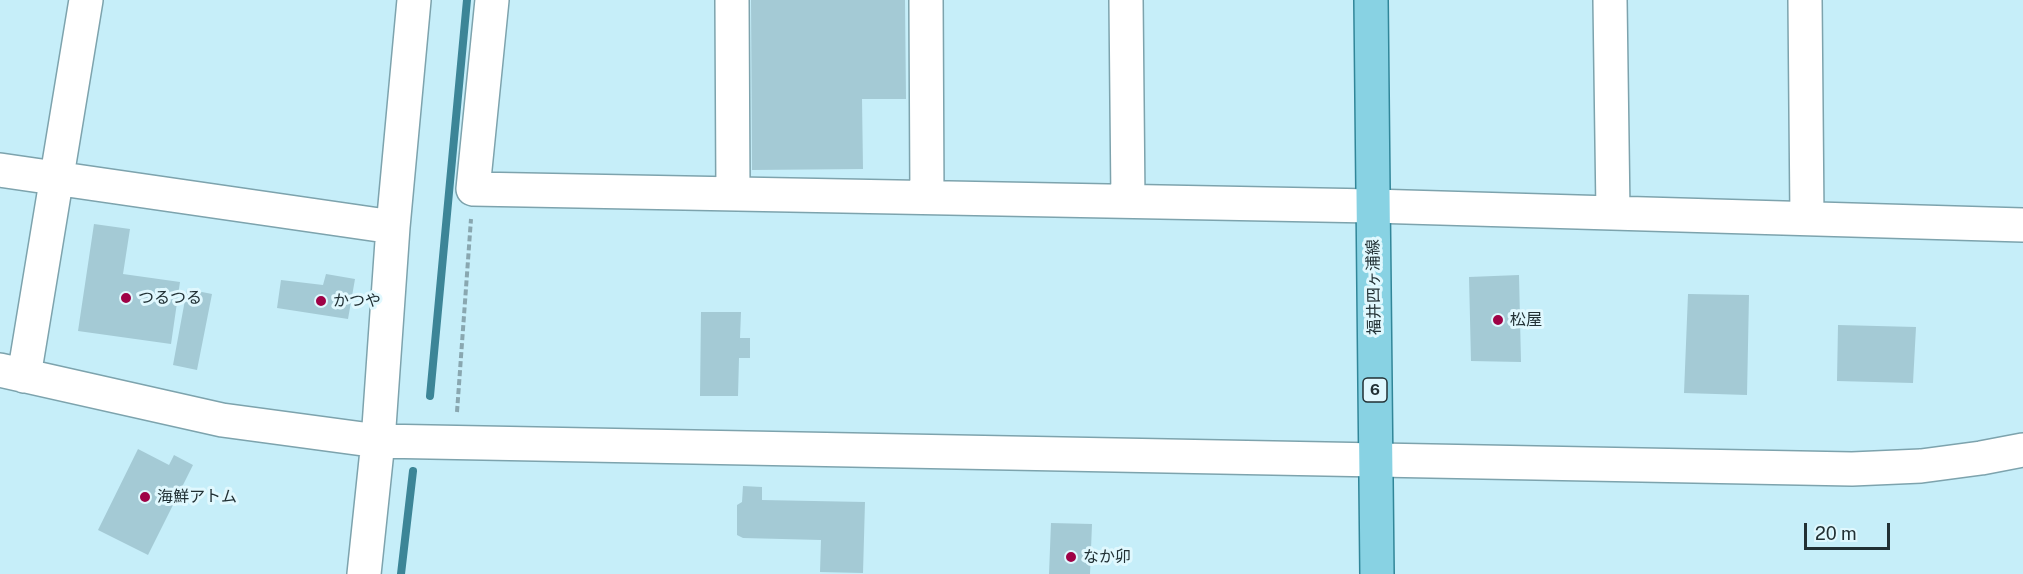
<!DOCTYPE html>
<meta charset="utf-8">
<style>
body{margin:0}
#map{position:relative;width:2023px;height:574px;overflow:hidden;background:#c6eef9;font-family:"Public Sans",sans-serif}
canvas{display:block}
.scale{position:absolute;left:1804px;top:523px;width:86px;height:27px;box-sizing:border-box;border:3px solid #213034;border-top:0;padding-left:8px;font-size:18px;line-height:21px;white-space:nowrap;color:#213034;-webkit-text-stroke:4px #e0f8fe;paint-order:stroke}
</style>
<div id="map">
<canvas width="2023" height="574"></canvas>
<div class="scale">20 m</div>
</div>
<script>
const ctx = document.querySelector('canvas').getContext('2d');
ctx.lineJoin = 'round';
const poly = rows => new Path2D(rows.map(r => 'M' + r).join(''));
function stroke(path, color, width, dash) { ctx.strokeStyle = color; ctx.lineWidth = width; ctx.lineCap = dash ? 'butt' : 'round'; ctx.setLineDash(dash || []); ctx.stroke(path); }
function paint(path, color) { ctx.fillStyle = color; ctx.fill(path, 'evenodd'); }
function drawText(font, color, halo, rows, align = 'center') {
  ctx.font = font + ' "Public Sans","Noto Sans JP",sans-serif'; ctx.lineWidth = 6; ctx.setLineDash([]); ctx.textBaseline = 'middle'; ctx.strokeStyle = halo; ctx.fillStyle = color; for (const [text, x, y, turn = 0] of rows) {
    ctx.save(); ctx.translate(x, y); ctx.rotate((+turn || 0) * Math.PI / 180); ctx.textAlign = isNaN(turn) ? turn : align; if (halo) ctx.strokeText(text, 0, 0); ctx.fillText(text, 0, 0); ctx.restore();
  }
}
const stream = poly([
 [430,396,467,0],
 [401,574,413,471]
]);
const building = poly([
 [751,0,905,0,906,99,862,99,863,169,752,170],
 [94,224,130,229,123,274,180,282,171,344,78,331],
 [326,274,355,279,348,319,277,308,281,280,323,285],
 [1519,275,1521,362,1471,361,1469,277],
 [187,289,212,294,197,370,173,365],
 [1688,294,1749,295,1747,395,1684,393],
 [701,312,741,312,740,338,750,338,750,358,739,358,738,396,700,396],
 [1838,325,1916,327,1913,383,1837,381],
 [138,449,169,465,174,455,193,465,148,555,98,530],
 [743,486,762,487,762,500,865,502,863,573,820,572,821,540,743,538,737,535,737,505,742,502],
 [1051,523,1092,524,1090,574,1049,574]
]);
const path = poly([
 [457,412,471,219]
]);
const minor = poly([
 [492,0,473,189,1372,206,2023,225],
 [732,0,733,193],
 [926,0,927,197],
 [1126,0,1128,201],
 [1610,0,1613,212],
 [1805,0,1807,218],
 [0,170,393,227],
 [0,370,222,420,378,441,1852,469,1921,466,1981,458,2023,450],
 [24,376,86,0],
 [364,574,378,441,393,227,414,0]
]);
const major = poly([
 [1371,0,1377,574]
]);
const markers = [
 [126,298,6,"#9f0246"],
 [321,301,6,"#9f0246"],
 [1498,320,6,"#9f0246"],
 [145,497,6,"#9f0246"],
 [1071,557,6,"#9f0246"]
];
const shields = [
 [1375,390,24]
];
const shieldNames = [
 ["6",1375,390]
];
const streetNames = [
 ["福井四ヶ浦線",1374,287,-91]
];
const poiNames = [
 ["つるつる",138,298],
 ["かつや",333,301],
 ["松屋",1510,320],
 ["海鮮アトム",157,497],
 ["なか卯",1083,557]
];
stroke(stream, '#3c8597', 8);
paint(building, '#a4cad5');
stroke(minor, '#7da3ad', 36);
stroke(major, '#318699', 36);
stroke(path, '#89a7b0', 4, [6, 3]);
stroke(minor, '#fff', 33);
stroke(major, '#88d2e3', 33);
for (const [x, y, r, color] of markers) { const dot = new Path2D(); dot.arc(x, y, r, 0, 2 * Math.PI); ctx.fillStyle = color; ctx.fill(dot); stroke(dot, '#e0f8fe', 2); }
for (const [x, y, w] of shields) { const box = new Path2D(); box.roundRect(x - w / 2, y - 12, w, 24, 4.5); ctx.fillStyle = '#e0f8fe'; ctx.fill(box); stroke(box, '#213034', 1.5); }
drawText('bold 15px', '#213034', null, shieldNames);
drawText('16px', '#213034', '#e0f8fe', streetNames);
drawText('16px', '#213034', '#e0f8fe', poiNames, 'left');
</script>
